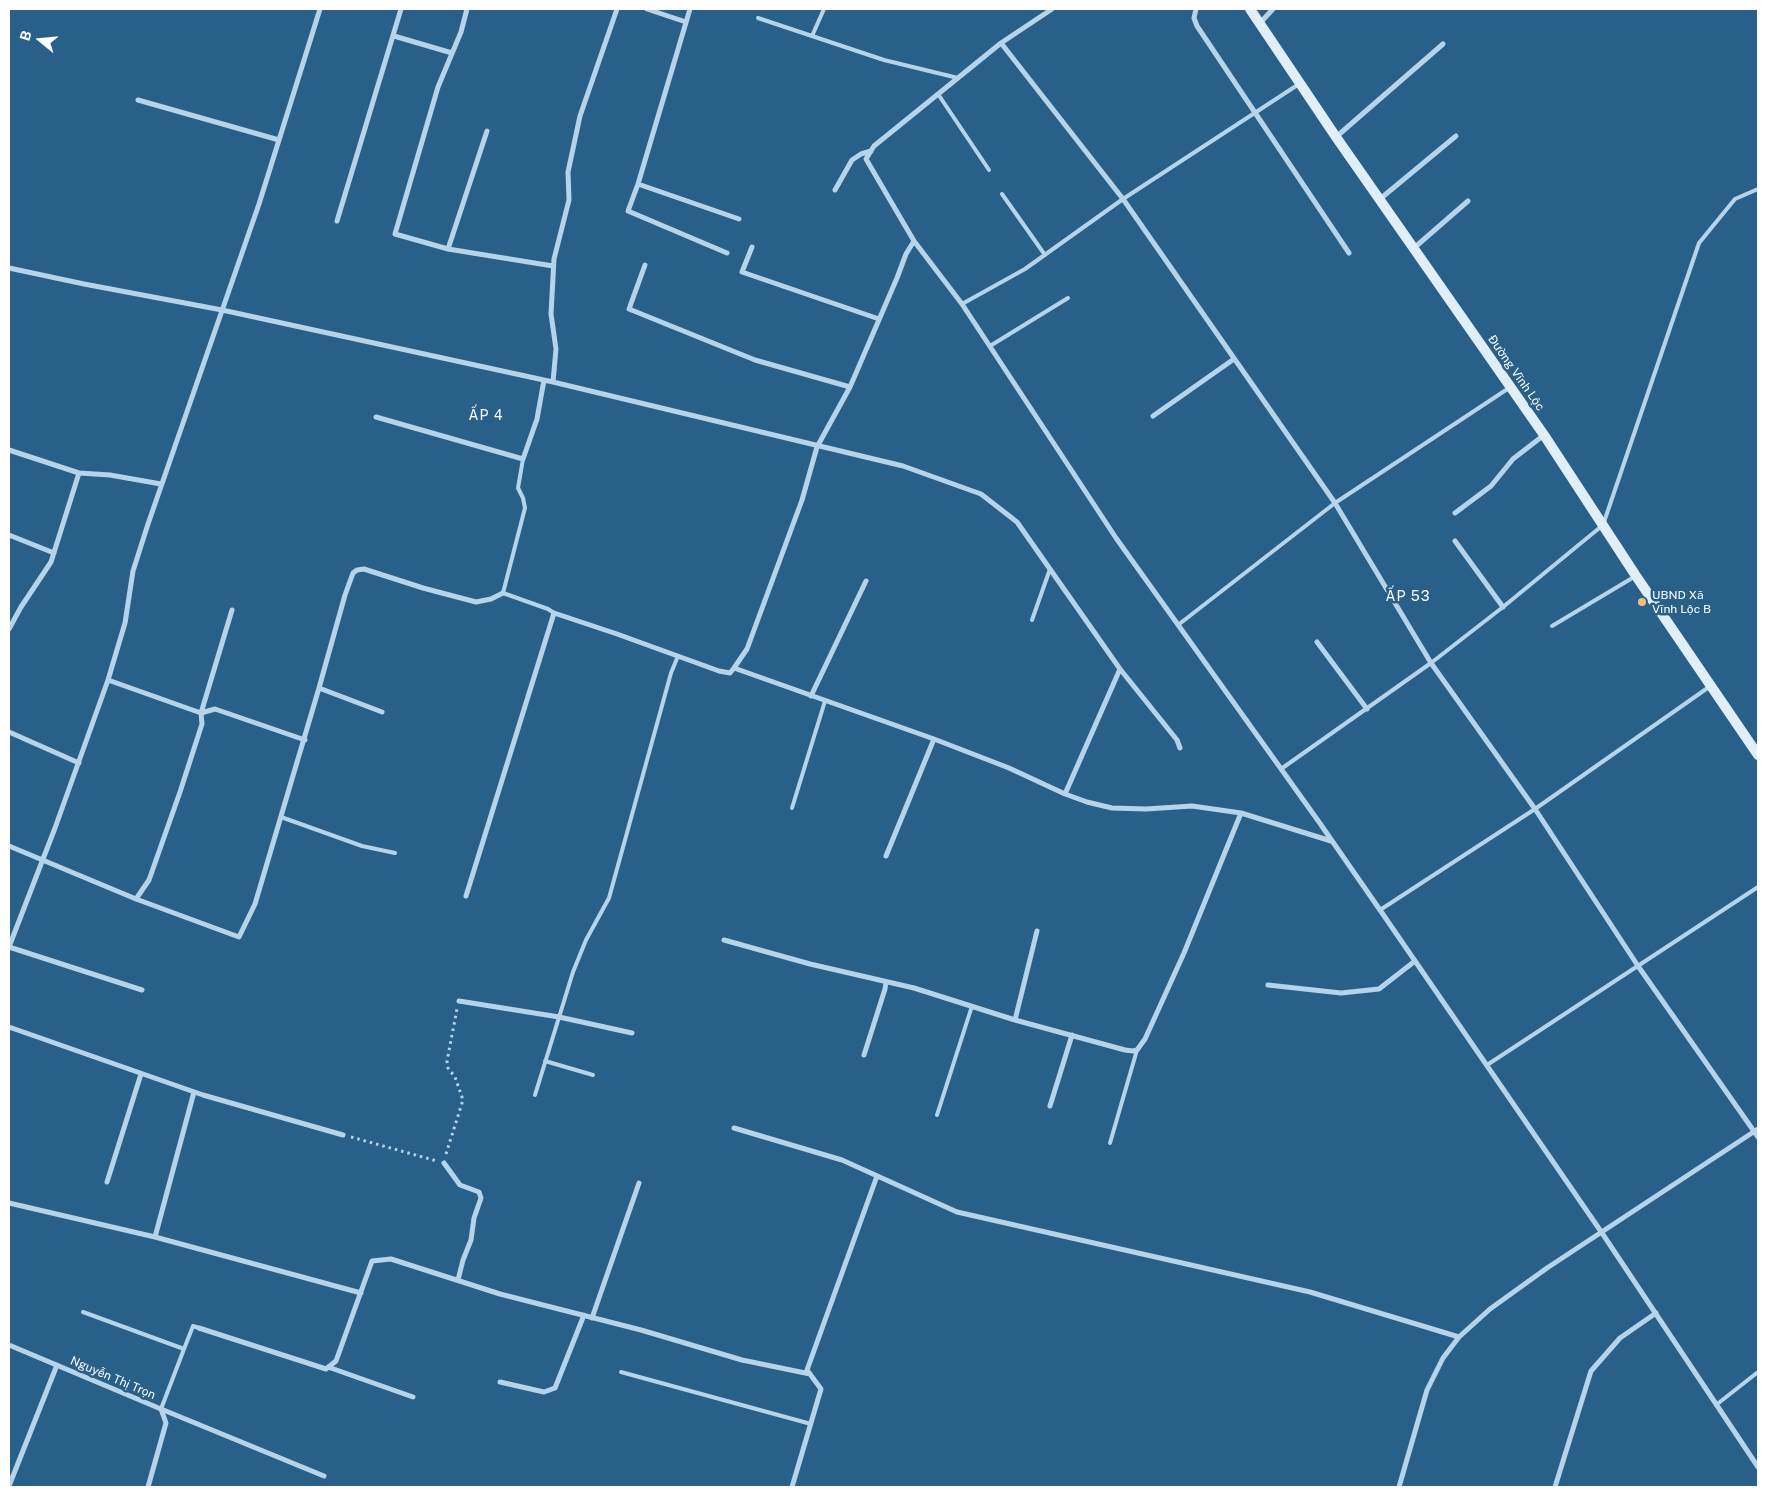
<!DOCTYPE html>
<meta charset="utf-8">
<style>
body{margin:0}
#map{position:relative;width:1767px;height:1496px;overflow:hidden;background:#29608a;font-family:"Public Sans",sans-serif}
canvas{display:block}
.frame{position:absolute;inset:0;border:10px solid #fff;pointer-events:none}
.north{position:absolute;left:15px;top:15px;width:50px;height:50px;-webkit-text-stroke:4px #29608a;paint-order:stroke;rotate:287deg;font-size:14px;font-weight:700;line-height:20px;text-align:center;color:#fff}
.north::after{content:'';display:block;margin:auto;width:18px;height:22px;background:#fff;clip-path:polygon(50% 0,100% 100%,50% 72%,0 100%)}
</style>
<div id="map">
<canvas width="1767" height="1496"></canvas>
<div class="frame"></div>
<div class="north">B</div>
</div>
<script>
const ctx = document.querySelector('canvas').getContext('2d');
ctx.lineJoin = 'round';
const poly = rows => new Path2D(rows.map(r => 'M' + r).join(''));
function stroke(path, color, width, dash) { ctx.strokeStyle = color; ctx.lineWidth = width; ctx.lineCap = dash ? 'butt' : 'round'; ctx.setLineDash(dash || []); ctx.stroke(path); }
function drawText(font, color, halo, rows, align = 'center') {
  ctx.font = font + ' "Public Sans",sans-serif'; ctx.lineWidth = 5; ctx.setLineDash([]); ctx.textBaseline = 'middle'; ctx.strokeStyle = halo; ctx.fillStyle = color; for (const [text, x, y, turn = 0] of rows) {
    ctx.save(); ctx.translate(x, y); ctx.rotate((+turn || 0) * Math.PI / 180); ctx.textAlign = isNaN(turn) ? turn : align; if (halo) ctx.strokeText(text, 0, 0); ctx.fillText(text, 0, 0); ctx.restore();
  }
}
const path = poly([
 [351,1137,437,1161],
 [446,1154,463,1100,455,1077,448,1068,447,1061,457,1009]
]);
const service = poly([
 [824,9,812,36,884,60,958,78],
 [758,18,812,36],
 [938,94,989,170],
 [1002,194,1045,255],
 [962,304,1025,269,1123,199,1299,84],
 [990,346,1068,298],
 [523,459,518,488,523,498,525,508,503,593,548,609,554,613],
 [1032,620,1050,569],
 [1178,625,1335,503,1509,388],
 [1552,626,1634,577],
 [1281,769,1431,663,1503,607,1603,525,1699,243,1735,199,1758,189],
 [792,808,825,701],
 [281,817,362,846,395,853],
 [1380,910,1535,809,1709,687],
 [545,1061,593,1075],
 [1487,1065,1758,887],
 [535,1095,573,972,586,940,609,898,671,673,678,656],
 [937,1115,972,1006],
 [1110,1143,1137,1050],
 [83,1312,184,1349,161,1409],
 [184,1349,193,1326,199,1328],
 [621,1372,811,1424],
 [1716,1405,1758,1372]
]);
const minor = poly([
 [467,9,461,32,438,87,395,234,448,249,553,266],
 [647,9,686,22],
 [690,9,638,184,628,211,727,253],
 [1052,9,1001,43,874,146,866,159,914,241,962,304,1116,538,1319,822,1380,910,1602,1233,1758,1467],
 [1196,9,1194,18,1197,26,1349,253],
 [1260,23,1273,9],
 [394,36,452,53],
 [1001,43,1123,199,1335,503,1431,663,1535,809,1638,966,1758,1137],
 [138,100,279,140],
 [1336,137,1443,44],
 [638,184,739,219],
 [835,190,852,160,861,154,871,151],
 [1380,199,1456,136],
 [337,221,401,9],
 [752,247,742,272,879,319],
 [1414,248,1468,201],
 [448,249,487,131],
 [645,265,629,309,755,360,850,387],
 [9,268,84,284,222,310,553,382,903,466,981,494,1017,522,1120,669,1177,740,1180,748],
 [553,382,556,349,551,314,554,259,569,200,568,172,580,116,617,9],
 [1153,416,1234,359],
 [376,417,523,459,537,419,544,380],
 [9,450,79,473,110,475,161,484],
 [1455,513,1491,486,1513,459,1544,435],
 [9,535,54,553],
 [1455,541,1503,607],
 [232,610,201,713,215,709,305,740],
 [9,629,21,607,51,562,79,473],
 [1317,642,1367,709],
 [734,668,934,739,1009,768,1065,794,1087,802,1112,808,1146,809,1192,806,1241,813,1331,841],
 [108,680,201,713,202,724,180,792,149,880,136,899],
 [319,688,345,595,353,573,357,570,364,569,423,588,476,602,491,599,503,593],
 [811,696,866,581],
 [9,732,79,763],
 [1065,794,1120,669],
 [9,846,136,899,239,937,255,904,319,688,382,712],
 [886,856,934,739],
 [466,896,554,613,617,634,719,671,730,673,734,668,747,649,802,500,817,447,850,387,897,278,906,254,914,241],
 [724,940,810,964,914,988,1015,1020,1125,1050,1133,1051,1137,1050,1145,1039,1184,953,1241,813],
 [9,947,55,828,108,680,125,623,133,571,148,524,259,204,320,9],
 [9,947,142,990],
 [1268,985,1341,993,1379,989,1415,961],
 [459,1001,559,1017,632,1033],
 [1015,1020,1037,931],
 [9,1027,203,1095,343,1135],
 [864,1055,885,989,886,982],
 [1050,1106,1072,1035],
 [734,1128,842,1160,957,1212,1310,1292,1459,1337],
 [444,1163,460,1185,479,1192,481,1198,474,1218,471,1240,463,1260,458,1280],
 [107,1182,141,1074],
 [9,1203,155,1237,194,1092],
 [155,1237,361,1293],
 [592,1318,639,1183],
 [199,1328,326,1369,336,1361,372,1261,391,1259,500,1294,641,1330,742,1360,810,1374],
 [9,1345,161,1409,166,1423,148,1487],
 [328,1367,413,1397],
 [500,1382,544,1392,555,1388,584,1315],
 [161,1409,324,1476],
 [9,1486,57,1365],
 [792,1487,821,1389,807,1370,877,1176],
 [1399,1487,1427,1390,1443,1358,1459,1337,1490,1309,1547,1268,1758,1129],
 [1555,1487,1591,1371,1620,1338,1656,1313]
]);
const secondary = poly([
 [1250,9,1336,137,1544,435,1636,576,1758,755]
]);
const markers = [
 [1642,602,5,"#f0bf7d"]
];
const streetNames = [
 ["Đường Vĩnh Lộc",1516,373,55],
 ["Nguyễn Thị Trọn",113,1378,23]
];
const poiNames = [
 ["UBND Xã",1652,595],
 ["Vĩnh Lộc B",1652,609]
];
const neighbourhoodNames = [
 ["ẤP 4",486,416],
 ["ẤP 53",1408,597]
];
stroke(path, '#b6d4e9', 3, [2.5, 4]);
stroke(service, '#b6d4e9', 4);
stroke(minor, '#b6d4e9', 5);
stroke(secondary, '#e0eef8', 10);
for (const [x, y, r, color] of markers) { const dot = new Path2D(); dot.arc(x, y, r, 0, 2 * Math.PI); ctx.fillStyle = color; ctx.fill(dot); stroke(dot, '#29608a', 2); }
drawText('12px', '#fff', '#29608a', streetNames);
drawText('12px', '#fff', '#29608a', poiNames, 'left');
ctx.letterSpacing = '1px';
drawText('14px', '#fff', '#29608a', neighbourhoodNames);
ctx.letterSpacing = '0px';
</script>
